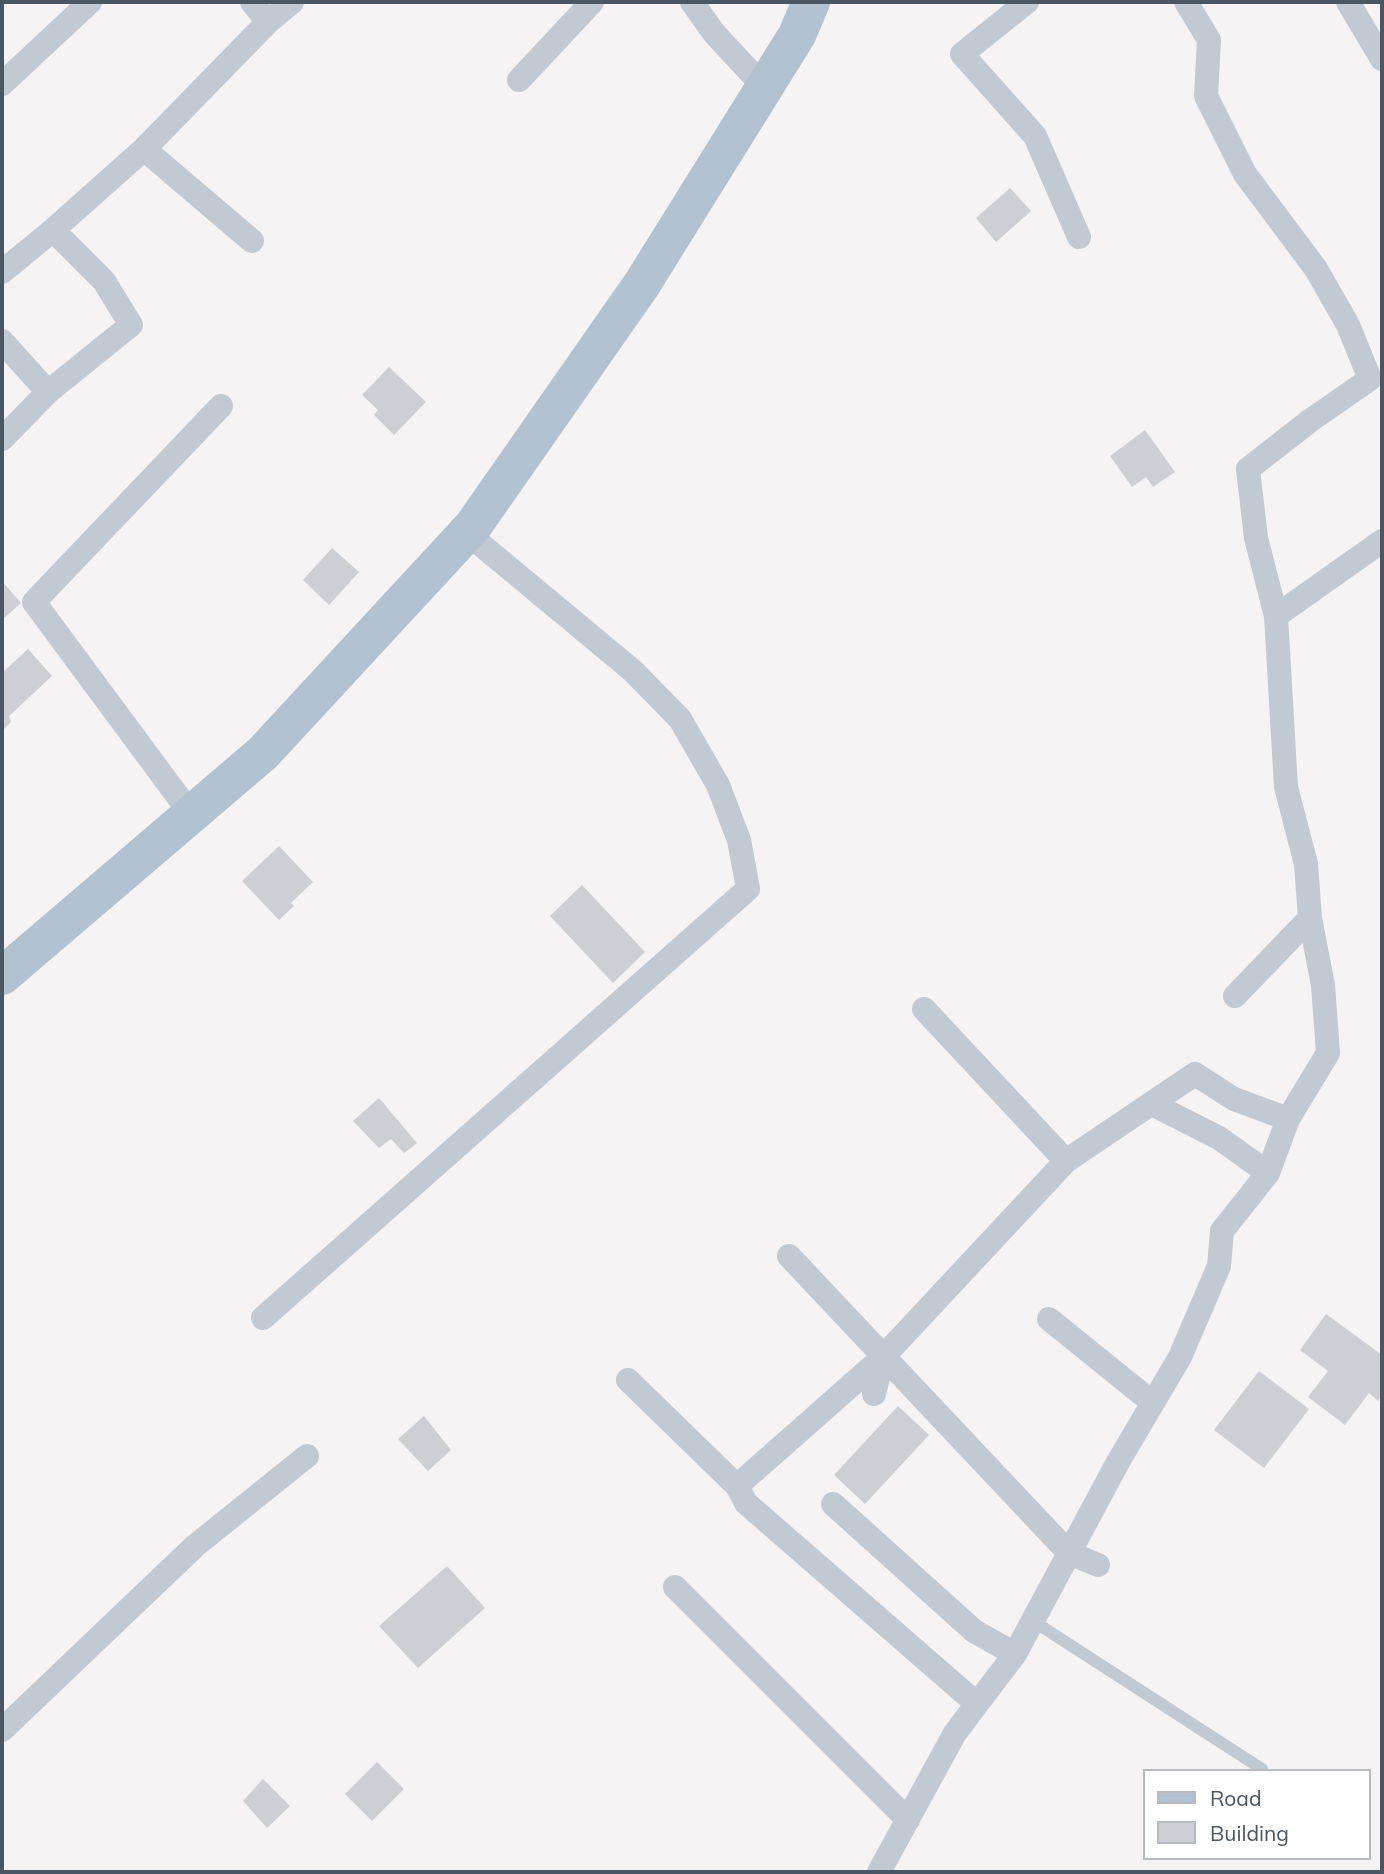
<!DOCTYPE html>
<style>
body{margin:0}
#map{position:relative;width:1384px;height:1874px;overflow:hidden;background:#f5f3f3;font-family:Mulish,sans-serif}
canvas{display:block}
.frame{position:absolute;inset:0;border:4px solid #4a5661;pointer-events:none}
.legend{position:absolute;left:1143px;top:1769px;width:228px;height:91px;box-sizing:border-box;background:#fff;border:2px solid #b7bbc0;margin:0;padding:9px 12px;list-style:none;font-size:21px;color:#4a5661}
.legend li{display:flex;align-items:center;gap:14px;height:35px}
.legend b{width:35px;border:2px solid #b7bbc0}
</style>
<div id="map">
<canvas width="1384" height="1874"></canvas>
<div class="frame"></div>
<ul class="legend">
<li><b style="height:9px;background:#b3c2d1"></b>Road</li>
<li><b style="height:19px;background:#cdcfd5"></b>Building</li>
</ul>
</div>
<script>
const ctx = document.querySelector('canvas').getContext('2d');
ctx.lineJoin = 'round';
function paint(path, color) { ctx.fillStyle = color; ctx.fill(path, 'evenodd'); }
const poly = rows => new Path2D(rows.map(r => 'M' + r).join(''));
function stroke(path, color, width, dash) { ctx.strokeStyle = color; ctx.lineWidth = width; ctx.lineCap = dash ? 'butt' : 'round'; ctx.setLineDash(dash || []); ctx.stroke(path); }
const building = poly([
 [1010,188,1031,211,996,242,976,218],
 [389,367,426,402,394,435,374,415,378,410,362,395],
 [1145,430,1175,472,1153,487,1146,477,1132,487,1110,456],
 [332,548,359,572,329,605,303,580],
 [2,581,21,603,2,620],
 [28,649,52,676,9,716,11,722,2,731,2,673],
 [279,846,313,882,291,903,294,906,279,920,242,881],
 [582,885,645,952,613,983,550,916],
 [379,1098,417,1143,404,1153,391,1139,379,1148,353,1121],
 [1326,1314,1382,1355,1382,1395,1378,1401,1369,1393,1345,1425,1308,1397,1328,1371,1300,1350],
 [1259,1371,1309,1409,1264,1468,1214,1430],
 [898,1406,929,1435,865,1504,834,1475],
 [424,1416,451,1450,428,1471,398,1439],
 [447,1566,485,1608,418,1668,379,1626],
 [377,1762,404,1789,372,1821,345,1794],
 [263,1779,290,1806,267,1828,243,1801]
]);
const service = poly([
 [1033,1621,1262,1769]
]);
const minor = poly([
 [252,2,268,22],
 [692,2,714,33,764,87],
 [1027,2,962,54,1035,136,1079,237],
 [1348,2,1382,59],
 [519,80,592,2],
 [2,84,90,2],
 [144,149,252,241],
 [2,272,53,230,144,149,268,22,292,2],
 [2,341,48,392],
 [2,439,48,392,131,325,104,281,53,230],
 [1276,616,1382,541],
 [191,814,34,602,221,406],
 [1235,996,1310,918],
 [924,1009,1066,1161],
 [1152,1104,1219,1138,1268,1173],
 [789,1256,1069,1553,1098,1565],
 [263,1318,748,889,739,840,718,785,680,719,633,671,467,533],
 [1049,1319,1153,1403],
 [628,1380,737,1486,746,1503,977,1704],
 [874,1394,883,1357],
 [737,1486,883,1357,1066,1161,1195,1074,1234,1099,1288,1119],
 [833,1504,974,1631,1015,1654],
 [675,1587,908,1820],
 [2,1730,195,1546,307,1456],
 [879,1872,955,1733,1015,1654,1118,1462,1180,1357,1219,1266,1222,1231,1268,1173,1288,1119,1328,1053,1323,985,1310,918,1306,864,1286,787,1276,616,1256,538,1248,469,1311,420,1370,379,1348,325,1316,269,1245,174,1206,96,1209,40,1186,2]
]);
const primary = poly([
 [2,976,263,753,473,526,642,284,797,35,811,2]
]);
paint(building, '#cdcfd5');
stroke(service, '#c1cad2', 12);
stroke(minor, '#c1cad2', 24);
stroke(primary, '#b3c2d1', 38);
</script>
